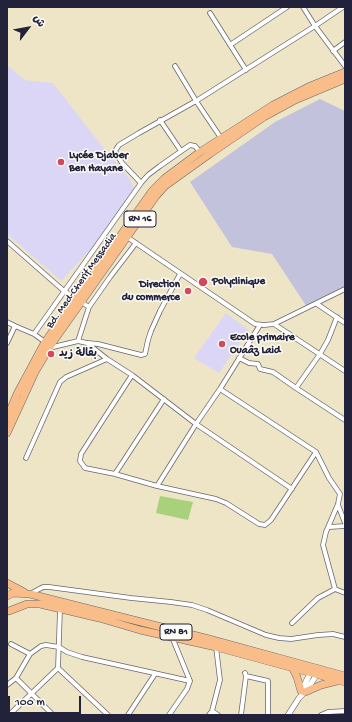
<!DOCTYPE html>
<meta charset="utf-8">
<style>
body{margin:0}
#map{position:relative;width:352px;height:722px;overflow:hidden;background:#eee5c7;font-family:"Gochi Hand","Playpen Sans Arabic",sans-serif}
canvas{display:block}
.frame{position:absolute;inset:0;border:8px solid #22223b;pointer-events:none}
.north{position:absolute;left:8px;top:8px;width:40px;height:40px;-webkit-text-stroke:3px #fdfcf7;paint-order:stroke;rotate:58deg;font-size:11px;font-weight:700;line-height:16px;text-align:center;color:#22223b}
.north::after{content:'';display:block;margin:auto;width:14px;height:18px;background:#22223b;clip-path:polygon(50% 0,100% 100%,50% 72%,0 100%)}
.scale{position:absolute;left:8px;top:696px;width:73px;height:18px;box-sizing:border-box;border:2px solid #22223b;border-top:0;padding-left:5px;font-size:12px;line-height:14px;white-space:nowrap;color:#22223b;-webkit-text-stroke:3px #fdfcf7;paint-order:stroke}
</style>
<div id="map">
<canvas width="352" height="722"></canvas>
<div class="frame"></div>
<div class="north">ش</div>
<div class="scale">100 m</div>
</div>
<script>
const ctx = document.querySelector('canvas').getContext('2d');
ctx.lineJoin = 'round';
function paint(path, color) { ctx.fillStyle = color; ctx.fill(path, 'evenodd'); }
const poly = rows => new Path2D(rows.map(r => 'M' + r).join(''));
function stroke(path, color, width, dash) { ctx.strokeStyle = color; ctx.lineWidth = width; ctx.lineCap = dash ? 'butt' : 'round'; ctx.setLineDash(dash || []); ctx.stroke(path); }
function drawText(font, color, halo, rows, align = 'center') {
  ctx.font = font + ' "Gochi Hand","Playpen Sans Arabic",sans-serif'; ctx.lineWidth = 3; ctx.setLineDash([]); ctx.textBaseline = 'middle'; ctx.strokeStyle = halo; ctx.fillStyle = color; for (const [text, x, y, turn = 0] of rows) {
    ctx.save(); ctx.translate(x, y); ctx.rotate((+turn || 0) * Math.PI / 180); ctx.textAlign = isNaN(turn) ? turn : align; if (halo) ctx.strokeText(text, 0, 0); ctx.fillText(text, 0, 0); ctx.restore();
  }
}
const built = poly([
 [7,65,25,80,53,83,102,146,130,179,135,190,106,233,61,281,7,234],
 [226,313,249,330,219,373,194,358]
]);
const industrial = poly([
 [320,99,345,111,345,287,307,307,272,254,232,247,190,182,275,122]
]);
const green = poly([
 [160,496,193,502,188,520,156,513]
]);
const minor = poly([
 [303,7,315,26,345,66],
 [210,13,246,70],
 [230,45,287,7],
 [333,51,345,42],
 [175,66,196,101,221,138],
 [160,120,181,151],
 [141,183,122,163,115,151,119,145,139,133,196,101,315,26,343,7],
 [127,237,255,324,264,325,274,324,345,289],
 [7,241,64,291,89,307,110,277,136,243],
 [317,304,345,323],
 [7,322,15,326],
 [274,324,345,371],
 [34,334,141,183,148,175,160,166,190,145,195,146,200,152],
 [78,341,89,307],
 [7,343,15,326,34,334,45,342],
 [88,343,98,344,141,355,145,354,148,340,151,331,160,311,180,274],
 [49,348,78,341,87,343,107,359,132,375,196,424,292,489],
 [239,358,249,363,258,364,260,369,273,372,296,388,345,420],
 [132,375,81,454,80,461,85,468,115,474,157,486,216,499,226,503,259,524,265,525,271,520,316,452],
 [296,388,320,354,328,340,337,317],
 [220,389,260,325],
 [26,458,60,382,66,377,107,359],
 [115,474,164,399],
 [157,486,196,424,220,389,316,452,329,478,340,494,338,504,326,532,323,545,335,589,345,593],
 [338,505,345,523],
 [329,527,345,526],
 [30,594,43,587,49,587,131,598,171,602,192,605,207,610,266,635,279,638,291,639,318,635,333,634,345,637],
 [60,609,58,668,108,715],
 [292,623,318,598,335,589],
 [11,644,30,654,41,646,46,645,59,647,67,652,82,657,190,681],
 [246,676,268,681,268,715],
 [16,678,53,715],
 [7,685,16,678,30,654],
 [212,711,218,715],
 [9,715,58,668],
 [128,715,155,674],
 [169,715,187,689,190,681,172,637],
 [209,715,212,711,220,680,216,647],
 [241,715,246,676,245,673],
 [321,715,328,712,345,711]
]);
const tertiary = poly([
 [301,691,312,670],
 [288,715,299,698,305,692,318,673]
]);
const trunk = poly([
 [7,418,17,394,45,342,152,191,165,178,200,152,273,105,308,87,345,72],
 [7,433,35,372,53,342,156,196,165,186,211,153,264,117,295,100,345,79],
 [7,583,24,592],
 [7,596,13,593,30,594,209,639,345,676],
 [9,611,27,604,40,604,99,618,140,630,216,647,345,682],
 [292,667,297,677,301,691],
 [305,692,321,685,337,681]
]);
const markers = [
 [61,162,4,"#d1495b"],
 [203,282,5,"#d1495b"],
 [188,291,4,"#d1495b"],
 [222,344,4,"#d1495b"],
 [51,354,4,"#d1495b"]
];
const shields = [
 [140,219,32],
 [176,632,32]
];
const shieldNames = [
 ["RN 16",140,219],
 ["RN 81",176,632]
];
const poiNames = [
 ["Lycée Djaber",69,156],
 ["Ben Hayane",69,169],
 ["Polyclinique",212,282],
 ["Direction",180,285,"right"],
 ["du commerce",180,298,"right"],
 ["Ecole primaire",230,338],
 ["Ouaâz Laid",230,351],
 ["بقالة زيد",59,354]
];
const streetNames = [
 ["Bd. Med-Cherif Messadia",82,281,-55]
];
paint(built, '#dcd6f6');
paint(industrial, '#c2c2dc');
paint(green, '#a9d07a');
stroke(minor, '#69666c', 5.5);
stroke(tertiary, '#69666c', 6);
stroke(trunk, '#69666c', 8);
stroke(minor, '#fff', 4);
stroke(tertiary, '#fff', 5);
stroke(trunk, '#f8bd89', 7);
for (const [x, y, r, color] of markers) { const dot = new Path2D(); dot.arc(x, y, r, 0, 2 * Math.PI); ctx.fillStyle = color; ctx.fill(dot); stroke(dot, '#fdfcf7', 1.5); }
for (const [x, y, w] of shields) { const box = new Path2D(); box.roundRect(x - w / 2, y - 8, w, 16, 3); ctx.fillStyle = '#fdfcf7'; ctx.fill(box); stroke(box, '#22223b', 1); }
drawText('bold 10px', '#22223b', null, shieldNames);
drawText('bold 11px', '#22223b', '#fdfcf7', poiNames, 'left');
drawText('11px', '#22223b', '#fdfcf7', streetNames);
</script>
